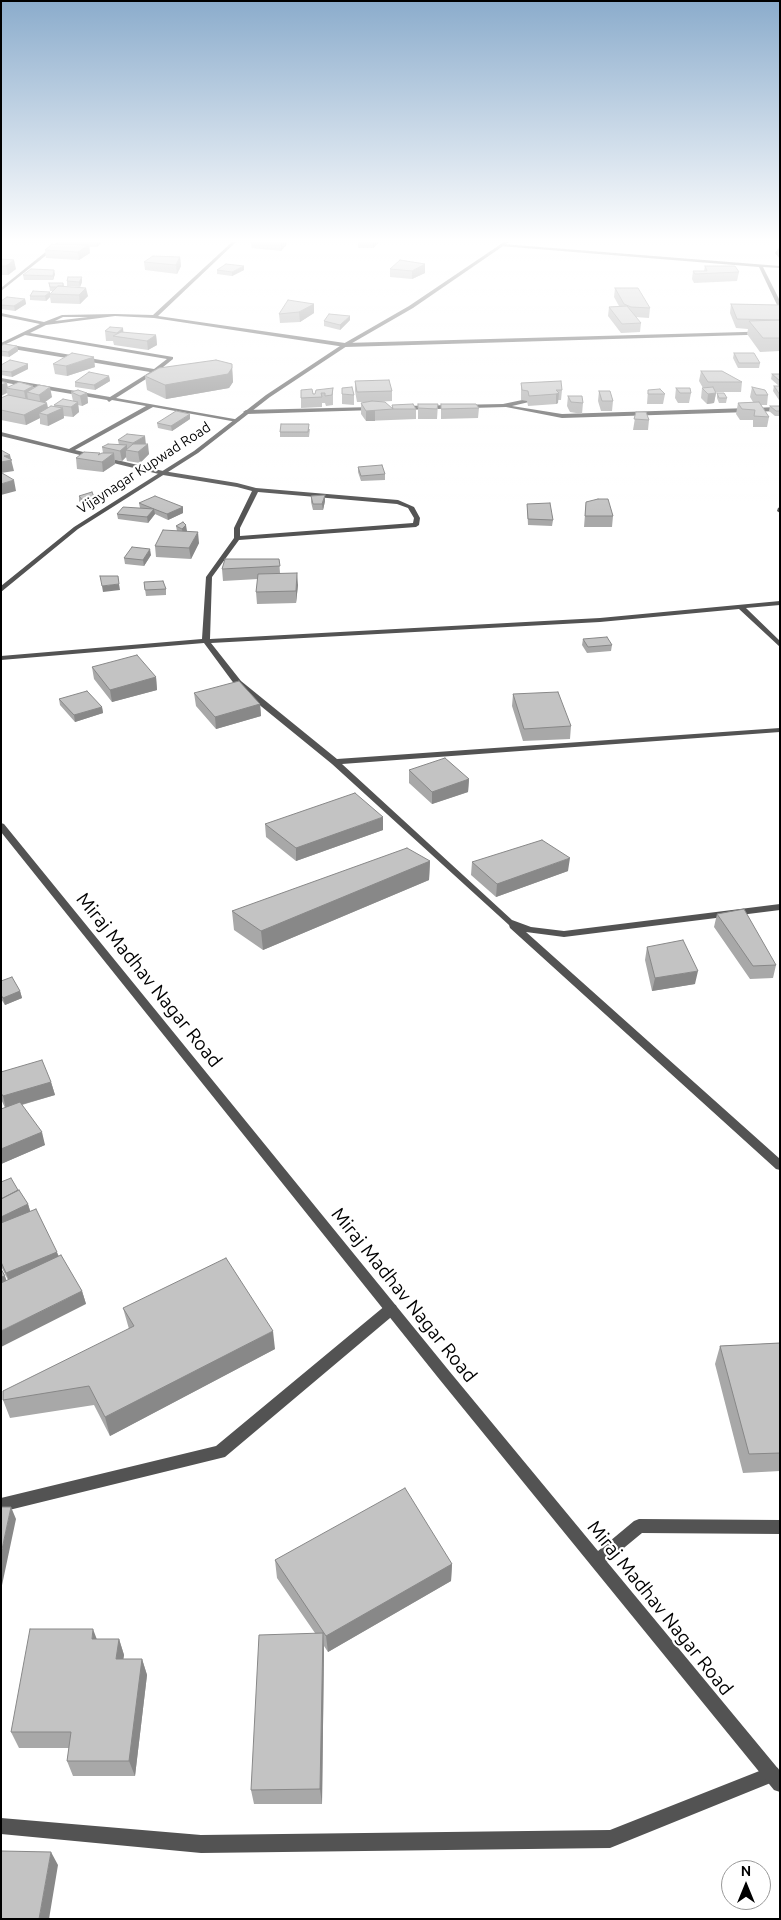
<!DOCTYPE html>
<style>
body{margin:0}
#map{position:relative;width:781px;height:1920px;overflow:hidden;background:#fff;font-family:Ubuntu,sans-serif}
canvas{display:block}
.frame{position:absolute;inset:0;border:2px solid #000;pointer-events:none}
.north{position:absolute;left:721px;top:1860px;width:50px;height:50px;box-sizing:border-box;background:#fff;border:1px solid #999;border-radius:50%;rotate:0deg;font-size:14px;font-weight:700;line-height:20px;text-align:center;color:#000}
.north::after{content:'';display:block;margin:auto;width:18px;height:22px;background:#000;clip-path:polygon(50% 0,100% 100%,50% 72%,0 100%)}
</style>
<div id="map">
<canvas width="781" height="1920"></canvas>
<div class="frame"></div>
<div class="north">N</div>
</div>
<script>
const ctx = document.querySelector('canvas').getContext('2d');
ctx.lineJoin = 'round';
const poly = rows => new Path2D(rows.map(r => 'M' + r).join(''));
function paint(path, color) { ctx.fillStyle = color; ctx.fill(path, 'evenodd'); }
function stroke(path, color, width, dash) { ctx.strokeStyle = color; ctx.lineWidth = width; ctx.lineCap = dash ? 'butt' : 'round'; ctx.setLineDash(dash || []); ctx.stroke(path); }
function drawText(font, color, halo, rows, align = 'center') {
  ctx.font = font + ' Ubuntu,sans-serif'; ctx.lineWidth = 4.5; ctx.setLineDash([]); ctx.textBaseline = 'middle'; ctx.strokeStyle = halo; ctx.fillStyle = color; for (const [text, x, y, turn = 0] of rows) {
    ctx.save(); ctx.translate(x, y); ctx.rotate((+turn || 0) * Math.PI / 180); ctx.textAlign = isNaN(turn) ? turn : align; if (halo) ctx.strokeText(text, 0, 0); ctx.fillText(text, 0, 0); ctx.restore();
  }
}
const minor = poly([
 [58,242,63,242,1,291,1,288,58,242],
 [232,242,236,242,158,316,345,343,780,331,780,334,345,347,154,318,115,316,46,325,30,333,173,357,173,359,157,372,116,398,240,420,237,422,153,407,75,450,163,471,237,483,256,488,398,500,414,507,420,518,419,525,416,527,239,540,212,577,210,639,600,618,780,601,780,605,746,608,780,641,780,647,739,609,600,622,211,643,241,681,337,759,780,728,780,732,342,764,512,920,531,927,564,931,780,904,780,910,564,937,526,932,780,1159,780,1170,776,1169,510,928,509,925,332,764,235,685,204,643,1,660,1,656,202,639,206,577,234,538,234,528,252,491,237,487,163,475,1,436,1,432,69,449,146,406,112,400,109,402,107,400,1,382,1,378,110,397,150,372,1,347,1,343,40,324,1,316,1,313,44,322,62,315,115,314,153,315,232,242],
 [63,317,88,317,55,321,63,317],
 [25,335,167,359,154,369,6,344,25,335],
 [258,492,397,504,408,508,414,518,413,523,240,536,240,528,258,492],
 [502,244,780,266,780,268,763,267,780,301,780,308,778,307,759,267,500,246,502,244],
 [780,246,779,253,780,259,775,253,780,246],
 [527,399,529,400,529,402,512,406,562,414,780,407,780,411,562,418,506,407,402,410,399,408,402,406,503,404,527,399],
 [373,407,376,409,375,410,246,414,243,412,246,410,373,407],
 [780,507,780,513,777,511,778,508,780,507],
 [391,1304,396,1305,397,1309,396,1313,225,1457,1,1512,1,1498,216,1446,386,1305,391,1304],
 [639,1519,780,1520,780,1534,642,1533,602,1566,597,1568,592,1566,590,1561,592,1556,634,1521,639,1519],
 [772,1766,778,1768,780,1773,778,1780,610,1848,201,1853,1,1834,1,1818,201,1835,610,1830,772,1766]
]);
const tertiary = poly([
 [504,242,509,242,413,308,347,346,270,397,198,453,78,529,1,592,1,586,74,527,194,451,266,395,343,344,409,306,504,242],
 [1,823,4,824,450,1372,780,1771,780,1792,774,1790,440,1380,1,832,1,823]
]);
const wall = poly([
 [58,242,102,242,97,247,89,247,90,253,79,260,46,258,45,250,58,244],
 [251,242,287,242,287,244,281,251,252,248],
 [358,242,380,242,373,248,358,248],
 [180,257,181,266,177,274,145,270,144,262],
 [1,259,16,269,8,275,1,275],
 [425,264,425,273,412,279,390,277,390,269],
 [705,266,739,272,737,281,694,283,692,279,693,271,704,271],
 [217,270,244,270,232,276,217,274],
 [55,274,53,280,24,280,23,275],
 [67,281,82,282,80,287,67,286],
 [49,283,63,283,64,286,88,296,80,304,51,303,50,297,46,301,30,300,30,296,50,292,50,294,53,291,50,291],
 [615,288,650,308,649,318,635,317,641,323,640,332,621,333,608,316,609,307,619,306,614,297],
 [25,299,26,304,15,311,1,309,1,301],
 [314,304,314,313,300,322,280,323,279,314],
 [731,304,780,306,780,351,760,352,747,334,748,329,736,328,730,313],
 [350,320,340,330,324,326,324,321],
 [105,331,156,335,157,345,148,350,114,345,113,341,106,341],
 [1,346,17,346,18,351,9,357,1,356],
 [734,353,760,363,759,368,738,368,733,358],
 [28,364,28,369,12,377,1,375,1,365],
 [53,364,95,367,67,376,55,374],
 [232,364,233,382,229,388,166,399,147,390,145,376],
 [701,371,742,382,741,392,715,392,716,393,714,403,707,404,701,398,702,388,703,388,699,381],
 [772,374,780,374,780,400,779,400,773,391,774,386,779,386,771,379],
 [109,376,110,381,95,390,75,387,75,382],
 [1,381,7,387,34,388,52,397,45,402,48,408,55,407,54,405,73,401,71,392,87,393,88,403,82,406,78,405,79,412,73,417,64,416,64,418,48,426,40,424,40,418,26,425,1,420,1,398,8,395],
 [355,381,392,391,392,401,376,402,392,409,392,405,416,409,416,419,366,421,361,414,361,403,369,402,357,402,355,391],
 [521,383,562,390,561,400,558,400,558,403,556,404,528,406,527,401,521,400],
 [752,387,768,395,767,405,761,405,769,417,767,427,753,427,753,420,740,420,736,414,738,403,753,402,750,397],
 [333,388,333,405,326,406,325,403,322,403,322,407,301,408,301,390,315,394],
 [676,388,691,393,689,403,678,403,675,398],
 [648,390,665,394,663,404,647,404],
 [599,391,613,401,612,411,601,411,598,401],
 [717,393,727,398,726,403,719,403,717,398],
 [342,394,354,395,354,405,342,404],
 [568,396,583,403,582,414,570,412,567,406],
 [418,404,438,404,437,419,418,419],
 [441,404,479,408,478,418,441,419],
 [770,406,780,406,780,416,775,416,769,411],
 [636,412,649,420,648,430,633,430],
 [190,419,172,431,158,428,157,423],
 [310,429,309,437,280,437,280,432],
 [118,440,146,444,149,454,140,463,127,461,126,457,122,461,115,460,115,464,103,472,77,469,76,458,100,453,100,454,103,453,102,447,119,445],
 [358,467,385,474,385,480,361,481,358,472],
 [325,495,325,501,323,510,313,510,311,502,311,496],
 [79,496,94,497,95,503,85,508,79,501],
 [586,502,613,516,612,527,584,527],
 [139,503,183,507,183,513,168,520,155,514,148,523,118,519,117,514,140,508],
 [527,504,553,520,552,526,528,525],
 [176,526,187,531,186,532,199,543,191,559,156,557,155,546,177,531],
 [151,555,144,566,125,564,124,558],
 [279,559,280,573,298,585,296,603,257,604,256,592,258,579,223,581,222,569],
 [144,582,166,589,166,595,146,596],
 [583,639,612,645,611,651,587,653,582,645],
 [92,667,156,677,157,690,112,702,94,679],
 [194,693,260,704,261,716,216,729,196,706],
 [513,694,571,726,570,739,523,741,512,706],
 [59,699,102,707,103,713,75,722,60,705],
 [409,770,469,779,468,792,432,804,409,783],
 [265,824,383,830,296,861,266,837],
 [430,861,429,880,263,950,234,930,232,911],
 [472,862,568,871,496,897,471,875],
 [717,914,776,965,773,978,750,979,714,927],
 [647,947,695,984,652,991,645,960],
 [1,981,20,991,22,998,5,1005,1,999],
 [1,1072,51,1082,55,1095,22,1105,45,1145,1,1164,1,1109,5,1108,1,1099],
 [1,1182,18,1190,28,1204,30,1211,59,1256,82,1291,86,1304,6,1281,8,1280,1,1266],
 [123,1308,275,1349,110,1436,94,1405,10,1418,3,1400,129,1329],
 [780,1343,780,1471,743,1473,715,1364,720,1346],
 [275,1560,452,1564,451,1581,328,1652,324,1646,322,1804,254,1804,251,1790,315,1633,277,1578],
 [97,1639,119,1639,124,1655,123,1659,142,1659,147,1675,135,1776,73,1776,67,1761,69,1748,19,1748,11,1732]
]);
const shadedWall = poly([
 [97,242,102,242,97,247],
 [281,242,287,242,287,244,281,251],
 [373,242,380,242,373,248],
 [89,245,90,253,79,260,78,252],
 [180,257,181,266,177,274,176,265],
 [14,260,16,269,8,275,6,266],
 [425,264,425,273,412,279,412,271],
 [244,266,244,270,232,276,232,272],
 [54,270,55,274,53,280,53,276],
 [82,277,82,282,80,287,79,282],
 [86,288,88,296,80,304,79,295],
 [50,292,50,297,46,301,45,296],
 [25,299,26,304,15,311,14,306],
 [314,304,314,313,300,322,299,312],
 [350,316,350,320,340,330,340,325],
 [123,328,124,338,117,337,117,333],
 [156,335,157,345,148,350,147,341],
 [17,346,18,351,9,357,8,352],
 [94,357,95,367,67,376,66,366],
 [28,364,28,369,12,377,11,372],
 [232,368,233,382,229,388,166,399,165,385],
 [109,376,110,381,95,390,94,385],
 [7,383,8,388,6,388,7,393,1,396,1,385],
 [33,386,35,394,27,392,28,400,26,401,24,391],
 [50,387,52,397,41,405,39,395],
 [87,393,88,403,82,406,80,396],
 [559,393,558,403,556,404,556,394],
 [716,393,714,403,707,404,708,394],
 [78,402,79,412,73,417,71,407],
 [47,403,49,413,39,413,40,418,26,425,24,415],
 [63,408,64,418,48,426,47,415],
 [375,410,375,421,366,421,366,411],
 [190,414,190,419,172,431,171,426],
 [145,436,146,445,148,444,149,454,140,463,138,452,134,452,133,443],
 [127,445,127,451,126,450,126,457,122,461,120,451],
 [114,453,115,464,103,472,102,462],
 [10,455,14,471,1,473,1,462,4,456],
 [14,480,16,491,1,495,1,484],
 [325,495,325,501,323,510,322,504],
 [94,497,95,503,85,508,84,502],
 [183,507,183,513,168,520,167,514],
 [154,509,155,514,148,523,147,517],
 [186,525,187,531,183,535,182,529],
 [198,532,199,543,191,559,189,548],
 [150,549,151,555,144,566,143,560],
 [297,573,298,585,296,603,296,591],
 [119,584,120,590,103,592,102,586],
 [156,677,157,690,112,702,110,690],
 [260,704,261,716,216,729,215,717],
 [102,707,103,713,75,722,74,715],
 [469,779,468,792,432,804,432,792],
 [383,817,383,830,296,861,296,848],
 [570,858,568,871,496,897,497,884],
 [430,861,429,880,263,950,261,931],
 [698,971,695,984,652,991,655,978],
 [20,991,22,998,5,1005,3,998],
 [51,1082,55,1095,6,1109,3,1096],
 [42,1132,45,1145,1,1164,1,1149],
 [28,1204,32,1217,1,1233,1,1217],
 [57,1252,61,1265,11,1286,6,1273],
 [5,1276,7,1282,1,1285,1,1277],
 [82,1291,86,1304,1,1347,1,1331],
 [273,1331,275,1349,110,1436,105,1417],
 [11,1507,16,1519,1,1590,1,1554],
 [452,1564,451,1581,328,1652,326,1636],
 [93,1629,99,1645,92,1639],
 [323,1633,324,1650,322,1804,320,1789],
 [119,1639,124,1655,121,1675,116,1659],
 [142,1659,147,1675,135,1776,129,1761],
 [51,1852,58,1865,49,1919,39,1919]
]);
const building = poly([
 [52,244,89,245,78,252,45,250,52,244],
 [153,256,180,257,176,265,144,262,153,256],
 [1,259,14,260,6,266,1,266,1,259],
 [400,260,425,264,412,271,390,269,400,260],
 [226,264,244,266,232,272,217,270,226,264],
 [705,266,735,266,739,272,695,274,693,271,707,271,705,266],
 [31,269,54,270,53,276,23,275,31,269],
 [68,277,82,277,79,282,67,281,68,277],
 [49,283,63,283,63,286,58,286,57,287,50,287,49,283],
 [58,286,86,288,79,295,50,294,58,286],
 [615,288,638,288,650,308,631,307,624,304,615,288],
 [33,291,50,292,45,296,30,296,33,291],
 [7,297,25,299,14,306,1,305,1,301,7,297],
 [288,300,314,304,299,312,279,314,288,300],
 [731,304,779,305,780,306,780,320,737,319,731,304],
 [627,306,641,323,622,324,609,307,627,306],
 [329,314,350,316,340,325,324,321,329,314],
 [780,320,780,338,763,338,749,321,780,320],
 [110,327,123,328,117,333,105,331,110,327],
 [121,332,156,335,147,341,113,336,121,332],
 [4,344,17,346,8,352,1,351,1,346,4,344],
 [72,353,94,357,66,366,53,364,72,353],
 [734,353,754,353,760,363,739,363,734,353],
 [10,360,28,364,11,372,1,371,1,365,10,360],
 [216,360,232,364,232,368,228,374,165,385,145,376,159,368,216,360],
 [701,371,722,371,742,382,708,382,701,371],
 [89,372,109,376,94,385,75,382,89,372],
 [772,374,780,374,780,381,772,374],
 [389,380,392,391,357,392,355,381,389,380],
 [1,381,7,383,1,385,1,381],
 [561,381,562,390,556,390,559,393,556,394,529,396,528,391,522,390,521,383,561,381],
 [19,382,33,386,24,391,6,388,19,382],
 [39,385,50,387,39,395,27,392,39,385],
 [774,386,780,386,780,395,774,386],
 [352,387,354,395,342,394,342,388,352,387],
 [713,387,716,393,708,394,702,388,713,387],
 [752,387,765,390,768,395,756,395,752,387],
 [333,388,332,395,325,396,325,393,321,393,322,397,301,398,301,390,312,389,313,394,315,394,316,390,333,388],
 [676,388,690,388,691,393,680,393,676,388],
 [660,389,665,394,648,394,648,390,660,389],
 [78,390,87,393,80,396,71,392,78,390],
 [599,391,610,391,613,401,602,401,599,391],
 [717,393,724,393,727,398,719,398,717,393],
 [8,395,47,403,24,415,1,410,1,398,8,395],
 [568,396,582,396,583,403,571,402,568,396],
 [63,399,78,402,71,407,54,405,63,399],
 [372,401,385,402,393,409,366,411,361,403,372,401],
 [759,402,769,417,754,416,755,410,742,409,738,403,759,402],
 [413,404,416,409,393,409,392,405,413,404],
 [418,404,438,404,437,409,418,408,418,404],
 [441,404,476,404,479,408,441,409,441,404],
 [51,406,63,408,47,415,39,413,51,406],
 [770,406,780,406,780,411,776,411,770,406],
 [176,411,190,414,171,426,157,423,176,411],
 [636,412,646,412,649,420,634,419,636,412],
 [281,424,309,424,308,432,280,432,281,424],
 [127,434,145,436,133,443,118,440,127,434],
 [108,444,127,445,120,451,102,447,108,444],
 [133,444,148,444,138,452,126,450,133,444],
 [1,450,10,455,4,456,12,460,1,462,1,450],
 [84,452,100,453,98,455,102,453,114,453,102,462,76,458,84,452],
 [382,465,385,474,361,476,358,467,382,465],
 [1,473,2,473,14,480,1,484,1,473],
 [92,492,94,497,84,502,79,496,92,492],
 [325,495,322,504,313,504,311,496,325,495],
 [155,496,183,507,167,514,154,509,147,517,117,514,123,507,154,509,139,503,155,496],
 [598,499,608,499,613,516,585,516,586,502,598,499],
 [550,503,553,520,528,519,527,504,550,503],
 [183,522,186,525,182,529,176,526,183,522],
 [163,530,198,532,189,548,155,546,163,530],
 [132,547,150,549,143,560,124,558,132,547],
 [225,559,279,559,280,566,222,569,225,559],
 [297,573,296,591,256,592,258,574,297,573],
 [100,576,118,576,119,584,102,586,100,576],
 [163,581,166,589,145,590,144,582,163,581],
 [607,637,612,645,588,647,583,639,607,637],
 [137,655,156,677,110,690,92,667,137,655],
 [239,681,260,704,215,717,194,693,239,681],
 [87,691,102,707,74,715,59,699,87,691],
 [558,692,571,726,524,729,513,694,558,692],
 [445,758,469,779,432,792,409,770,445,758],
 [355,793,383,817,296,848,265,824,355,793],
 [542,840,570,858,497,884,472,862,542,840],
 [407,848,430,861,261,931,232,911,407,848],
 [744,909,776,965,753,966,717,914,744,909],
 [683,940,698,971,655,978,647,947,683,940],
 [12,977,20,991,3,998,1,995,1,981,12,977],
 [42,1060,51,1082,3,1096,1,1093,1,1072,42,1060],
 [20,1102,42,1132,1,1149,1,1109,20,1102],
 [11,1178,18,1190,1,1199,1,1182,11,1178],
 [19,1190,28,1204,1,1217,1,1199,19,1190],
 [36,1209,57,1252,6,1273,1,1262,1,1223,36,1209],
 [61,1255,82,1291,1,1331,1,1283,61,1255],
 [226,1258,273,1331,105,1417,89,1386,3,1400,3,1391,134,1326,123,1308,226,1258],
 [1,1269,5,1276,1,1277,1,1269],
 [780,1343,780,1453,749,1454,720,1346,780,1343],
 [405,1488,452,1564,326,1636,275,1560,405,1488],
 [1,1507,11,1507,1,1554,1,1507],
 [30,1629,93,1629,92,1639,119,1639,116,1659,142,1659,129,1761,67,1761,71,1732,11,1732,30,1629],
 [323,1633,320,1789,251,1790,259,1635,323,1633],
 [1,1851,51,1852,39,1919,1,1919,1,1851]
]);
const farStreetnames = [
 ["Vijaynagar Kupwad Road",144,468,-33]
];
const nearStreetnames = [
 ["Miraj Madhav Nagar Road",149,980,51],
 ["Miraj Madhav Nagar Road",404,1295,51],
 ["Miraj Madhav Nagar Road",660,1608,51]
];
paint(minor, '#535353');
paint(tertiary, '#535353');
paint(wall, '#a8a8a8');
paint(shadedWall, '#888');
paint(building, '#c3c3c3');
stroke(building, '#888', 1);
const sky = ctx.createLinearGradient(0, 0, 0, 511);
sky.addColorStop(0, '#8baccc');
sky.addColorStop(0.47, '#fff');
sky.addColorStop(1, '#ffffff00');
ctx.fillStyle = sky;
ctx.fillRect(0, 0, 781, 511);
drawText('14px', '#000', '#fff', farStreetnames);
drawText('19px', '#000', '#fff', nearStreetnames);
</script>
